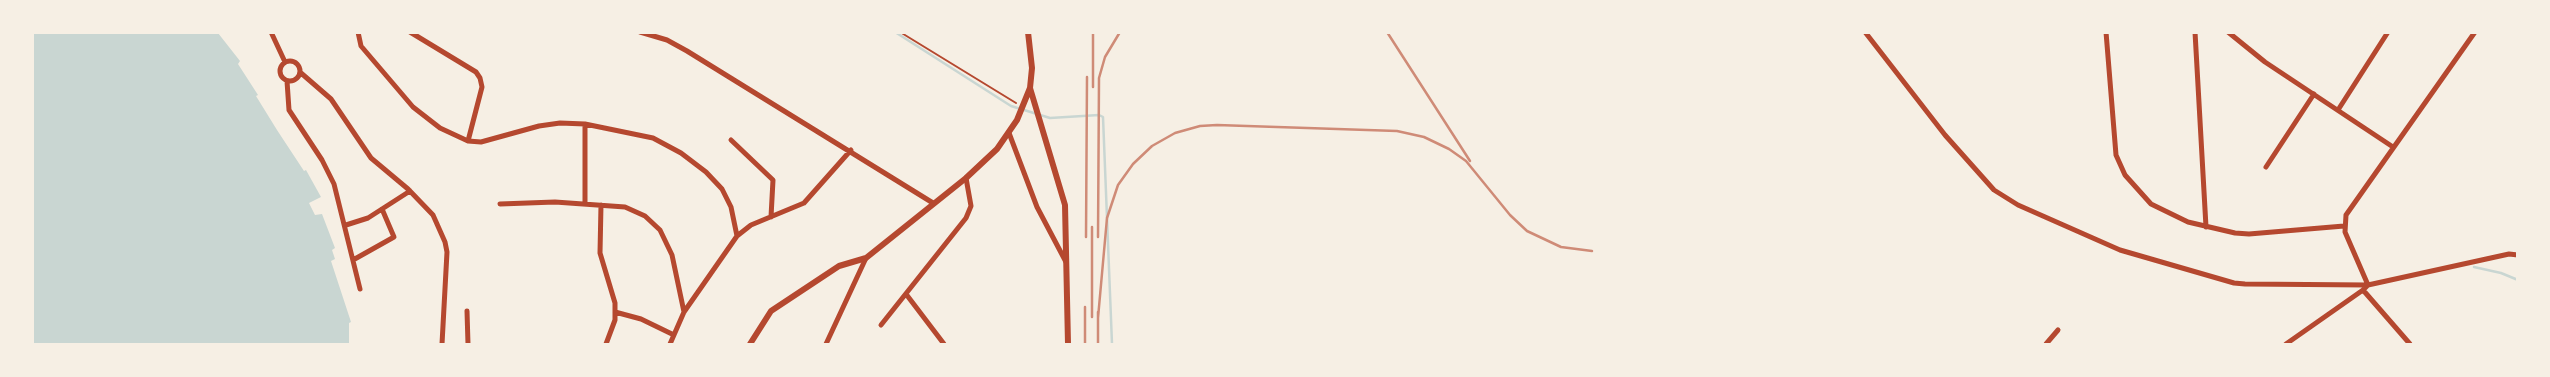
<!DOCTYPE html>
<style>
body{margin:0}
#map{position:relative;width:2550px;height:377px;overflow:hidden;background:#f6efe4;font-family:"Sofia Sans Condensed",sans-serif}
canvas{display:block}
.frame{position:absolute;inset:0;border:34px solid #f6efe4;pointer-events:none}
</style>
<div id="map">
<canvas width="2550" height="377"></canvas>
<div class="frame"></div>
</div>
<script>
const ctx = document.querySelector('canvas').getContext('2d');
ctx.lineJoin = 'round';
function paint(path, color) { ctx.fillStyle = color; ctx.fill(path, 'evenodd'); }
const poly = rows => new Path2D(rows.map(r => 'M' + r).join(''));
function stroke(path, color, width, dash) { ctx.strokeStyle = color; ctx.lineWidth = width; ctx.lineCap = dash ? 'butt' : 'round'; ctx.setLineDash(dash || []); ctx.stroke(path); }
const water = poly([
 [32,33,218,33,240,61,238,64,258,95,256,96,277,130,304,171,306,170,321,197,309,203,315,215,322,214,335,248,332,250,335,259,331,261,351,322,349,323,349,344,33,344]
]);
const stream = poly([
 [895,32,1011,106,1050,118,1099,115,1103,117,1112,344],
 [2474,267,2501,273,2518,280]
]);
const path = poly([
 [900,32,1016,103]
]);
const minor = poly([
 [271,32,285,62],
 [358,32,361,46,413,107,440,128,468,141,481,142,539,126,560,123,585,124,653,138,681,153,706,172,722,189,731,207,737,236],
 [410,32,476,72,480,78,482,87,468,141],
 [640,32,667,40,687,51,933,203],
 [1865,32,1945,135,1994,190,2018,205,2120,250,2234,283,2245,284,2368,285,2509,254,2518,255],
 [2106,32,2116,155,2125,175,2151,204,2188,222,2235,233,2249,234,2344,226],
 [2195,32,2206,227],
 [2228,32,2265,62,2393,147],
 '280 71a10 10 0 1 1 20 0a10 10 0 1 1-20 0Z',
 [301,73,331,99,371,158,408,189,433,215,445,242,447,252,442,344],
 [287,81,289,110,322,160,334,184,360,289],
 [2338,110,2388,32],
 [1009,133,1037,207,1066,262],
 [731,140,773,180,771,217],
 [2266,167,2314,94],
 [585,203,585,124],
 [500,204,555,202,625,207,645,216,660,230,672,255,684,312],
 [601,205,600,253,615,303,615,320,606,344],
 [346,225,368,218,410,191],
 [353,260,394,237,382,209],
 [2368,285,2345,232,2346,215,2475,32],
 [2363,290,2410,344],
 [906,294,944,344],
 [467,311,468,344],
 [615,312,641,319,674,335],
 [881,325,966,218,971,206,966,178],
 [670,344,684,312,737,236,751,225,804,203,851,150],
 [826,344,866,258],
 [2046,344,2058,330],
 [2286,344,2363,290,2368,285]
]);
const tertiary = poly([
 [1030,88,1065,205,1068,344],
 [750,344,771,311,839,266,866,258,966,178,997,149,1017,120,1030,88,1032,68,1028,32]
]);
const rail = poly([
 [1387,32,1470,161],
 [1093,87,1093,32],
 [1086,237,1087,77],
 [1098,237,1099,78,1105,57,1120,32],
 [1092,317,1092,227],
 [1098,318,1107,218,1118,185,1133,164,1152,146,1175,133,1200,126,1217,125,1397,131,1424,137,1449,149,1466,161,1510,215,1527,231,1561,247,1592,251],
 [1085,344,1085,307],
 [1098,344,1098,312]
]);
paint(water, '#c9d6d2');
stroke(stream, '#c9d6d2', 2.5);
stroke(path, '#b5482f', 2);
stroke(minor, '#b5482f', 5);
stroke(tertiary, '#b5482f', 6);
stroke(rail, '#cf8b77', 2.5);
</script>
